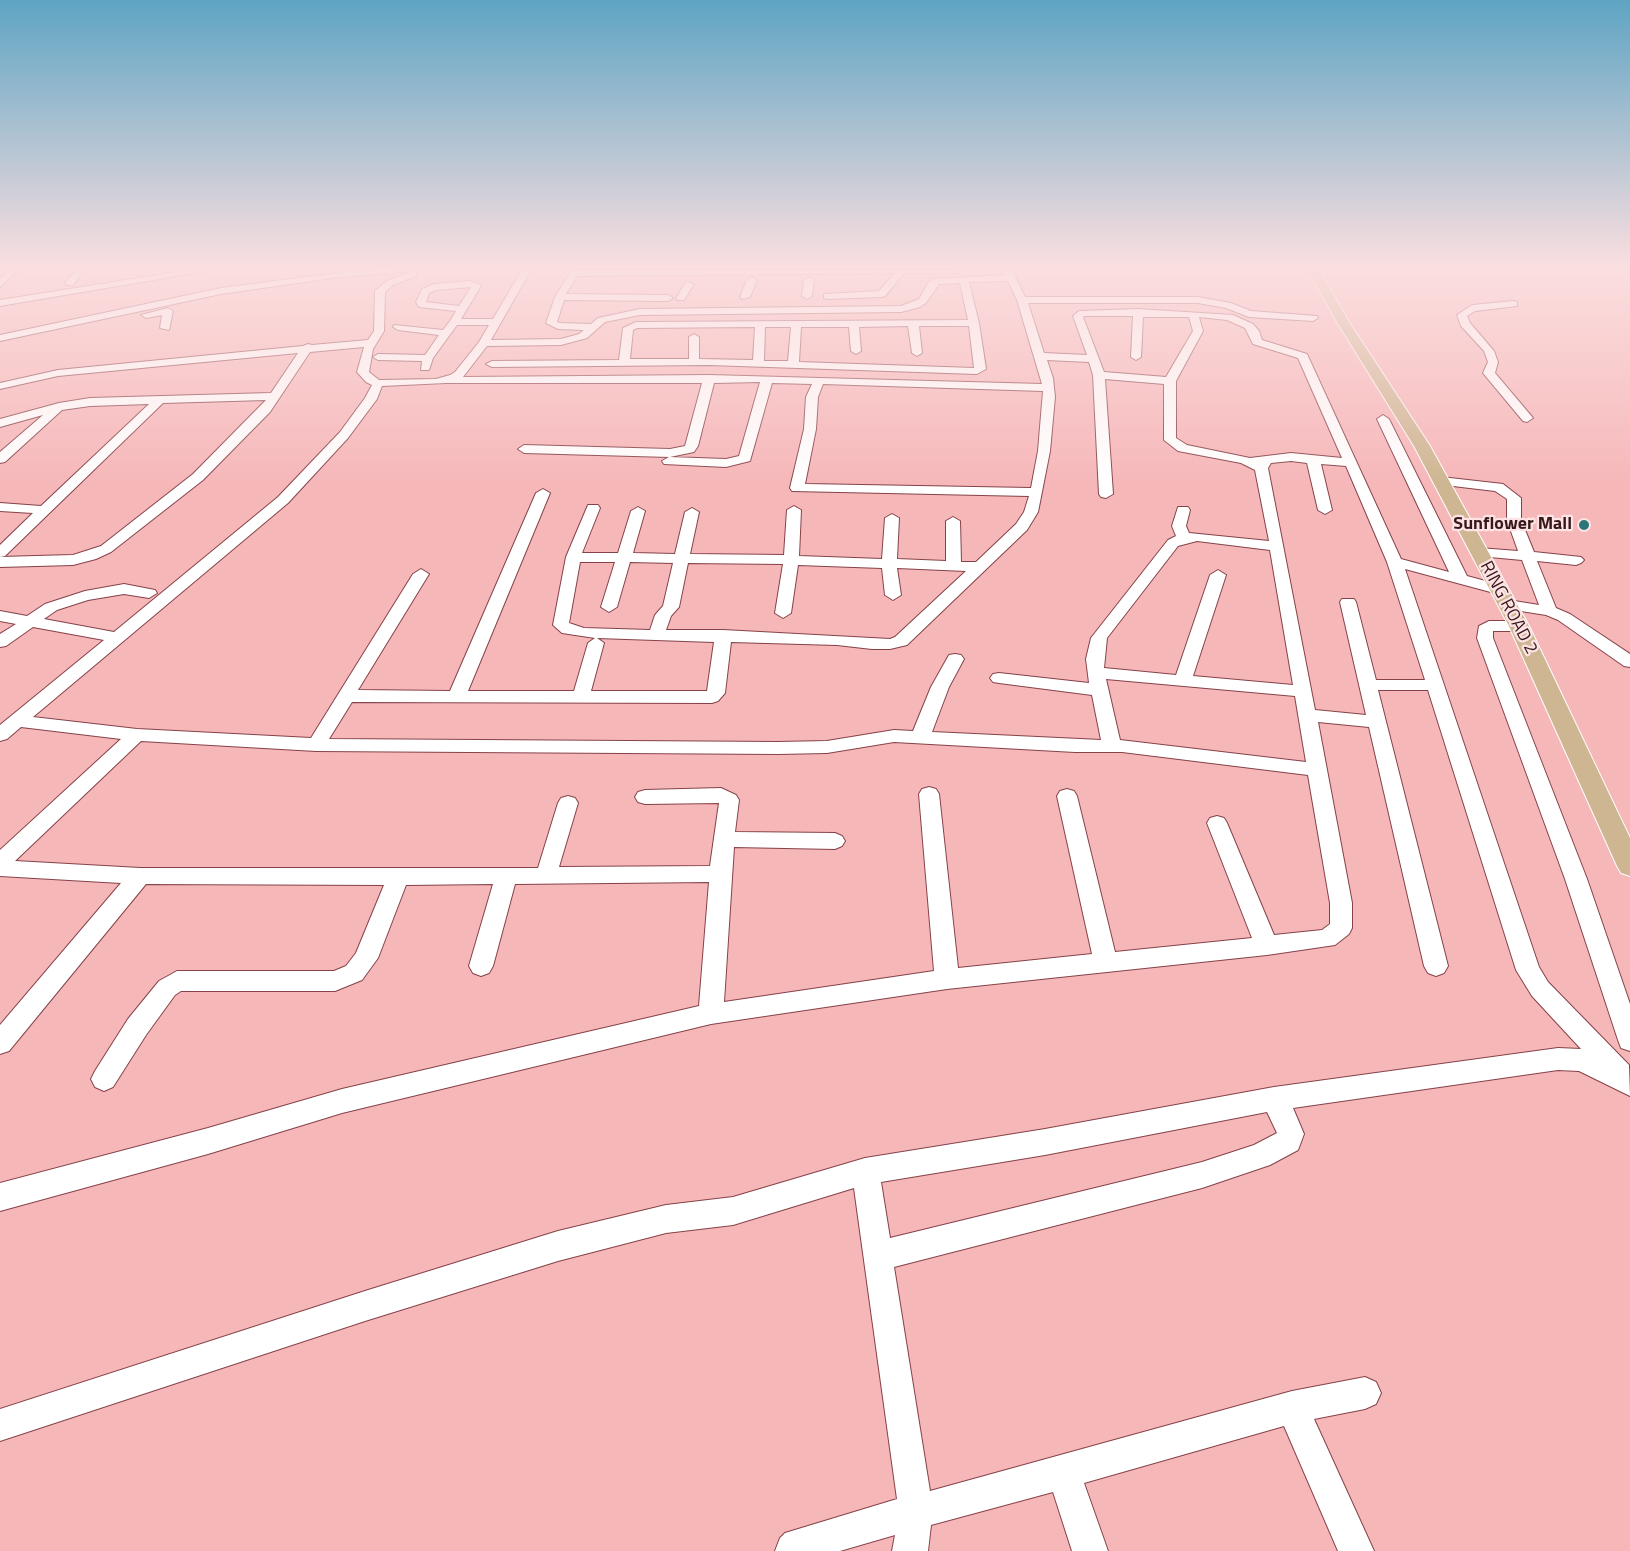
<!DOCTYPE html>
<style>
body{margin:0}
canvas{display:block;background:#f6b7b9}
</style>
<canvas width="1630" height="1551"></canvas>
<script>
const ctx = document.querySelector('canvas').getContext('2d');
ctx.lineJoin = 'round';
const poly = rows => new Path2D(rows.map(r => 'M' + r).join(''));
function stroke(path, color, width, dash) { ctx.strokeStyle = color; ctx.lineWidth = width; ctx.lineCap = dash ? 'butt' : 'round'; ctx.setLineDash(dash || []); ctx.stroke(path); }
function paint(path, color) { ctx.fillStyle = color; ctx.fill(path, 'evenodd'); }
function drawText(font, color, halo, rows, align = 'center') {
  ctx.font = font + ' "Titillium Web",sans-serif'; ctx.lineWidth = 4.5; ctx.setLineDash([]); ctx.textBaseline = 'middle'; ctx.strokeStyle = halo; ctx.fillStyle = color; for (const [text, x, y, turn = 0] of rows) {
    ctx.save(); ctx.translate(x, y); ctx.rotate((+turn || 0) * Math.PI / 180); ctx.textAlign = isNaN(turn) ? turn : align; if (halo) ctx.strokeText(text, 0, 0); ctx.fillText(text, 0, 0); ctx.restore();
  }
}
const minor = poly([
 [11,268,20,268,0,287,0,279,11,268],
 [78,268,87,268,73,285,67,285,65,283,78,268],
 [201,268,224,268,0,306,0,300,201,268],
 [376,268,414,268,410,271,332,278,221,294,0,341,0,335,221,288,376,268],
 [523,268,532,268,491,340,561,339,579,334,584,330,558,329,546,323,555,297,571,271,574,270,961,270,956,273,904,273,885,296,882,297,827,299,824,298,824,294,879,291,895,273,577,276,566,294,668,295,673,298,668,301,564,300,557,322,560,323,591,324,598,318,640,309,901,306,919,299,929,282,934,279,1005,275,1002,268,1011,268,1025,297,1198,297,1231,303,1251,311,1317,316,1318,318,1313,321,1249,317,1226,308,1198,303,1028,303,1044,353,1087,355,1073,316,1079,311,1138,309,1233,315,1253,324,1259,331,1262,340,1307,354,1401,559,1449,572,1377,419,1383,415,1389,419,1467,576,1504,586,1506,589,1498,594,1405,569,1539,967,1548,982,1629,1065,1630,1096,1579,1071,1558,1070,1293,1108,1304,1134,1298,1150,1270,1165,1202,1188,894,1267,930,1491,1292,1391,1365,1377,1376,1382,1381,1393,1376,1404,1365,1409,1314,1419,1374,1551,1338,1551,1284,1426,1084,1483,1108,1551,1072,1551,1053,1492,931,1525,928,1551,892,1551,895,1535,840,1551,775,1551,780,1538,785,1533,897,1499,854,1188,733,1225,666,1233,558,1261,365,1321,0,1441,0,1409,365,1291,558,1231,666,1205,733,1197,865,1158,1045,1129,1274,1087,1558,1048,1581,1049,1532,996,1516,970,1428,690,1378,690,1448,966,1444,973,1436,976,1428,973,1424,966,1369,727,1318,722,1352,903,1352,928,1349,934,1335,945,1267,955,947,989,711,1024,342,1113,208,1154,0,1211,0,1183,208,1128,342,1089,699,1006,709,882,515,884,493,966,489,973,481,976,473,973,469,966,493,884,406,885,378,958,362,980,335,991,181,991,175,995,146,1035,113,1087,104,1091,95,1087,91,1079,95,1071,128,1019,159,981,177,971,334,971,346,966,356,953,384,885,146,884,9,1051,0,1054,0,1025,121,883,0,876,0,850,121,739,21,727,7,739,0,741,0,725,104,640,33,627,6,646,0,647,0,634,16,624,0,621,0,611,27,616,45,604,85,591,124,584,155,590,157,593,149,598,124,594,88,600,57,610,44,619,114,632,278,497,340,432,365,398,372,385,366,382,357,372,364,347,310,352,270,412,203,480,111,552,96,559,73,565,0,567,0,557,73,555,101,546,193,474,266,400,163,403,5,556,0,557,0,545,33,513,0,511,0,503,41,506,149,404,90,406,62,410,5,462,0,463,0,452,43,415,0,427,0,419,59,403,90,398,271,393,298,353,58,376,0,389,0,383,58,370,303,346,308,344,312,345,368,340,374,331,375,291,387,281,413,271,416,272,416,276,393,285,385,292,384,331,373,349,369,372,379,380,436,379,450,375,455,372,479,342,489,325,457,325,433,358,429,370,421,370,422,361,378,360,373,357,378,354,425,355,439,335,398,330,393,327,394,325,443,330,450,321,456,311,419,307,416,302,422,289,434,284,469,281,479,284,481,286,461,319,493,319,523,268],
 [1008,281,1017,300,1042,384,709,375,463,377,487,346,561,345,587,338,605,322,640,315,901,312,920,307,926,303,939,284,960,283,968,320,636,322,623,328,619,360,492,361,486,364,492,367,709,365,977,374,986,369,979,323,969,282,1008,281],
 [471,287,459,306,426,302,429,293,436,290,471,287],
 [1085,316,1133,316,1131,357,1136,360,1141,357,1143,317,1189,317,1193,331,1166,377,1104,372,1083,317,1085,316],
 [1199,317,1227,320,1245,328,1253,344,1298,358,1342,458,1291,453,1250,458,1187,445,1176,438,1176,381,1203,331,1199,317],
 [908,326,912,353,917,356,922,353,919,326,969,326,974,368,799,362,801,327,849,327,851,351,856,354,861,351,859,327,908,326],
 [755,327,753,360,699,359,699,337,694,334,689,337,689,359,630,359,633,330,637,328,755,327],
 [765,327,791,327,788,361,764,361,765,327],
 [1047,360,1089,362,1093,375,1099,494,1101,497,1106,498,1113,494,1105,379,1164,384,1164,440,1178,451,1241,463,1255,470,1269,541,1189,533,1186,526,1190,510,1188,507,1178,507,1172,526,1176,536,1168,540,1091,638,1086,659,1089,683,999,673,993,674,990,678,993,682,999,683,1092,695,1101,740,932,732,949,687,964,659,961,655,955,654,949,655,931,687,913,731,894,730,827,741,778,742,329,739,352,702,712,703,718,701,725,693,731,642,837,645,872,649,890,649,907,645,1027,530,1038,512,1050,451,1055,397,1053,378,1047,360],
 [760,382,739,456,726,459,669,457,662,461,664,464,726,467,750,461,772,383,812,384,806,397,804,429,790,488,792,491,1029,496,1024,512,1016,524,976,562,961,562,960,521,953,517,946,521,946,561,897,559,899,518,892,514,885,518,882,559,799,556,801,510,794,506,787,510,784,555,690,554,699,512,692,508,685,512,675,554,633,553,645,511,638,507,631,511,618,553,582,553,600,508,598,505,588,505,566,557,553,625,562,633,595,638,588,643,574,691,468,691,550,493,543,489,536,493,450,691,358,690,429,574,421,569,413,574,311,738,137,729,33,717,288,503,348,438,377,399,382,386,446,383,702,383,685,446,670,449,524,445,518,449,524,453,670,457,694,452,698,446,714,383,760,382],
 [823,384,1043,391,1038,451,1031,488,805,484,816,429,818,397,823,384],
 [1291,461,1307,463,1318,510,1325,514,1332,510,1321,464,1346,466,1387,562,1425,680,1376,680,1356,602,1354,599,1342,599,1340,602,1366,715,1315,710,1268,468,1271,463,1291,461],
 [1197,541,1270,550,1293,685,1193,676,1226,575,1218,570,1210,575,1176,675,1104,668,1107,638,1178,546,1197,541],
 [580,562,615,562,601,607,609,612,617,607,630,562,673,563,663,606,655,615,650,630,584,628,569,623,580,562],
 [688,563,783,564,775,613,783,618,791,613,798,565,882,568,885,595,893,600,901,595,897,568,966,571,895,637,890,639,723,630,666,630,671,616,679,607,688,563],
 [597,638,714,642,707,691,591,691,604,643,597,638],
 [1106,679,1295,696,1306,762,1120,740,1106,679],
 [141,741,316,751,778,754,827,753,894,742,1075,752,1122,752,1308,775,1330,903,1330,924,1322,930,1274,935,1227,823,1224,818,1217,816,1210,818,1207,823,1252,938,1115,952,1077,796,1074,791,1067,789,1060,791,1057,796,1092,954,958,968,939,794,936,789,929,787,922,789,919,794,934,971,724,1002,734,847,835,849,842,846,845,841,842,836,835,833,735,832,739,800,736,795,721,788,645,790,638,792,635,797,638,802,645,804,719,803,710,866,559,867,578,803,575,798,568,796,561,798,558,803,538,868,140,868,15,861,141,741],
 [1267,1112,1277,1133,1254,1145,1202,1162,890,1238,881,1182,1045,1155,1267,1112],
 [752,277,757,280,750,297,742,299,740,297,747,280,752,277],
 [809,277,814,280,812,296,807,299,802,296,804,280,809,277],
 [686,282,694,284,684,300,678,300,676,298,686,282],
 [1514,301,1517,302,1517,306,1475,311,1467,316,1470,323,1494,351,1498,362,1495,373,1533,418,1527,422,1523,421,1483,373,1488,362,1484,351,1461,326,1457,315,1472,305,1514,301],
 [168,308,173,311,169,330,160,328,162,315,146,318,141,315,168,308],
 [1441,477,1503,484,1521,498,1521,520,1534,552,1581,557,1584,560,1581,563,1576,565,1537,561,1556,608,1570,614,1630,654,1630,667,1624,666,1558,620,1546,615,1502,608,1500,605,1508,600,1539,605,1522,560,1479,556,1472,552,1479,548,1518,551,1507,520,1507,499,1495,491,1436,484,1434,481,1441,477],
 [1489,621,1519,621,1527,626,1519,631,1493,631,1493,638,1587,879,1630,1004,1630,1051,1621,1048,1618,1040,1565,879,1477,638,1479,626,1489,621]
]);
const major = poly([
 [1307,268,1318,268,1349,322,1430,446,1529,626,1630,838,1630,876,1621,873,1617,866,1509,626,1414,446,1337,322,1307,268]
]);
const markers = [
 [1584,525,6,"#2c7677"]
];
const farPoinames = [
 ["Sunflower Mall",1572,525]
];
const farStreetnames = [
 ["RING ROAD 2",1508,608,62]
];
stroke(minor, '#864248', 2);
stroke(major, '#fff', 2);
paint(minor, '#fff');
paint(major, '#ceb692');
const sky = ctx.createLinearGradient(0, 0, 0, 485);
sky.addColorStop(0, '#5ea4c3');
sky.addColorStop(0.55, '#fbdfe0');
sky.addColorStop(1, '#fbdfe000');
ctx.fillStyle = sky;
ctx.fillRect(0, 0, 1630, 485);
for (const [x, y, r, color] of markers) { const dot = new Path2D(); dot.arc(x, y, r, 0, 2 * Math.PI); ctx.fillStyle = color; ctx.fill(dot); stroke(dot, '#fde3e4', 2); }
drawText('bold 18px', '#36191b', '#fde3e4', farPoinames, 'right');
drawText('18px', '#36191b', '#fde3e4', farStreetnames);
</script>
